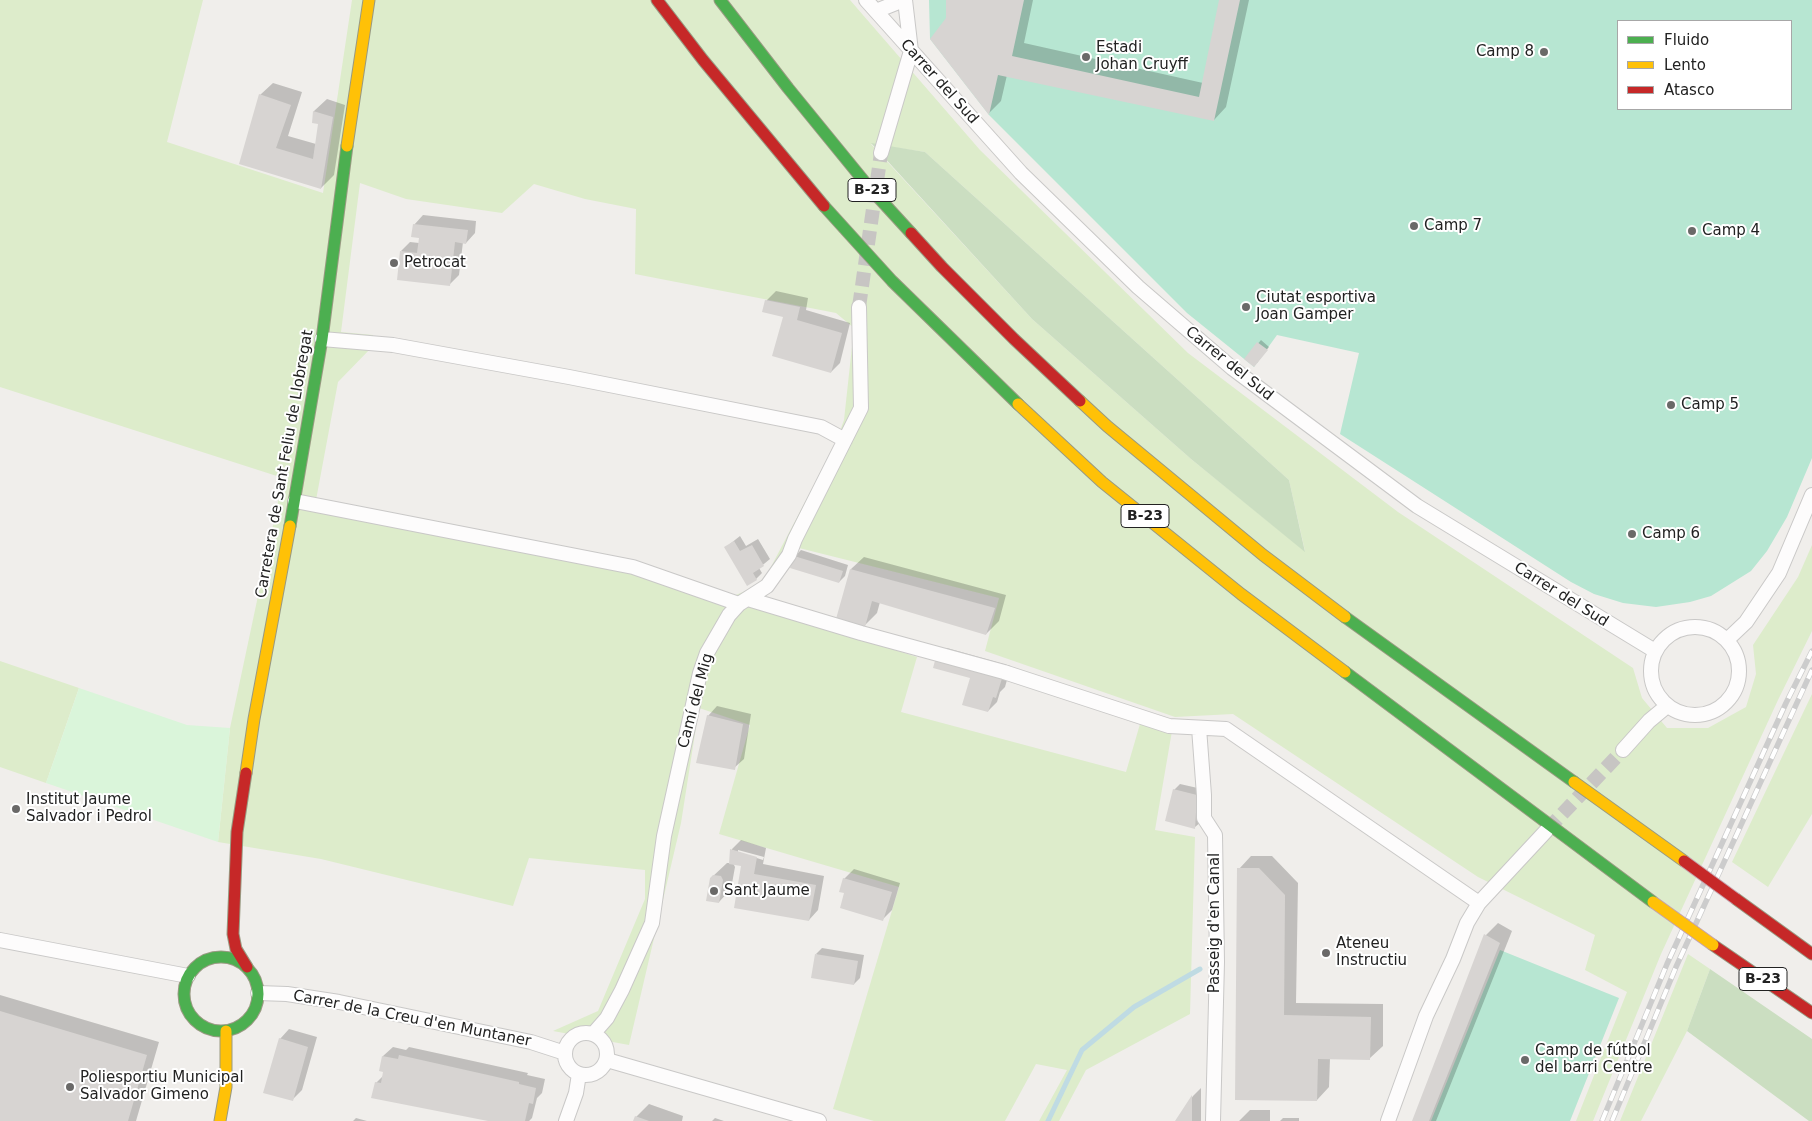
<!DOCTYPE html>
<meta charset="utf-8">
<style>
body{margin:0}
#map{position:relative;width:1812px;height:1121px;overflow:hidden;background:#f0eeeb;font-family:"DejaVu Sans",sans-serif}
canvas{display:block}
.legend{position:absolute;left:1617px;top:20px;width:175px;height:90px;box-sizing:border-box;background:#fff;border:1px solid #a7a7a7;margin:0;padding:6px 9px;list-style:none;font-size:15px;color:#222}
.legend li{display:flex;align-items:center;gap:10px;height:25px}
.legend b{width:25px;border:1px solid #a7a7a7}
</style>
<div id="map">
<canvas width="1812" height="1121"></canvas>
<ul class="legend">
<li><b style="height:6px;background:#4caf50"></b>Fluido</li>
<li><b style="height:6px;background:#ffc107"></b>Lento</li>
<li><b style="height:6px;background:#c62828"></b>Atasco</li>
</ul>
</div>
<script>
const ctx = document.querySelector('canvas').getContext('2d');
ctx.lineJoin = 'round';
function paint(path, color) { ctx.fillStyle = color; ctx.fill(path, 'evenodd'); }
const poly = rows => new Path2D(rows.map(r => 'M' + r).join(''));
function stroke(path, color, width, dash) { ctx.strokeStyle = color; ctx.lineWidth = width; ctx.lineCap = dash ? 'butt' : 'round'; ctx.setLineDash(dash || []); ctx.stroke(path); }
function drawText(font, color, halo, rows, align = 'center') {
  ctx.font = font + ' "DejaVu Sans",sans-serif'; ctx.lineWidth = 4; ctx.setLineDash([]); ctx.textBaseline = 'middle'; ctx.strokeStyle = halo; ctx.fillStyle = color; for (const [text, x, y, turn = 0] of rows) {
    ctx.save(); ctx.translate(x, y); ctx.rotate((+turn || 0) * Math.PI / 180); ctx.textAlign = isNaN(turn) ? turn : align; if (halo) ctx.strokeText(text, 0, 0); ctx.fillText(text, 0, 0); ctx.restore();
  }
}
const grass = poly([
 [0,0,203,0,167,142,323,193,352,0,850,0,980,150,1188,353,1398,512,1633,668,1642,698,1667,728,1708,728,1746,707,1756,674,1753,645,1798,577,1812,545,1812,631,1778,700,1661,954,1593,1121,1576,1121,1627,992,1585,970,1595,935,1478,877,1233,714,1175,717,985,651,999,598,799,548,759,607,917,657,901,712,1126,772,1140,724,1172,731,1155,830,1195,837,1190,1014,1086,1070,1059,1121,1039,1121,1067,1070,1036,1064,1005,1121,874,1121,833,1109,899,887,719,834,750,725,699,708,681,823,629,1045,553,1031,598,1011,645,899,645,870,529,858,513,906,321,859,218,842,230,728,283,478,0,387],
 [871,144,925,152,1289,480,1305,551,1191,459,1032,319],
 [360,183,406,199,502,213,534,184,585,199,636,209,635,274,836,313,854,328,844,420,835,445,762,584,731,597,316,500,338,382,372,347,373,335,341,332],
 [0,661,79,688,46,783,0,767],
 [1812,694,1812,814,1768,887,1732,862],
 [1688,954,1710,969,1687,1031,1641,1121,1620,1121]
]);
const forest = poly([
 [871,143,925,152,1289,480,1305,552,1191,459,1032,319],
 [1710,969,1812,1039,1812,1121,1809,1121,1687,1031]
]);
const park = poly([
 [79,688,187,725,230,728,218,842,46,783]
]);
const pitch = poly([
 [929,0,1812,0,1812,458,1787,517,1767,551,1751,571,1711,596,1690,602,1656,607,1623,603,1594,594,1571,582,1340,434,1359,353,1277,335,1254,367,1187,313,989,115,930,39],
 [1618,21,1791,21,1791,109,1618,109],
 [1500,950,1619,998,1570,1121,1431,1121]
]);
const shadow = poly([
 [947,0,1033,0,1024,43,1203,83,1221,0,1249,0,1226,107,1214,120,1007,75,1001,101,989,113,947,19],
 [273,83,302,92,288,136,316,144,320,123,313,122,314,111,327,99,345,105,334,175,321,188,241,163,260,95],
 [423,215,476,221,475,233,466,243,463,242,459,275,450,284,401,251,410,242,419,243,420,237,414,225],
 [776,291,808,298,806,310,850,323,840,363,831,372,785,316,766,301],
 [1261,340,1269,347,1257,363,1245,359],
 [740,536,746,546,758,539,770,559,759,568,762,573,756,579,726,547],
 [801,550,848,565,845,576,839,582,795,556],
 [864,557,1006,595,999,621,986,634,880,602,877,613,864,626,851,569],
 [947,648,1011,666,1005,687,1000,692,997,702,988,711,971,677,937,658],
 [717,706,751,714,744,759,734,768,708,716],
 [1180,784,1202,789,1201,822,1195,827,1166,820,1174,790],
 [741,840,766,848,763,864,824,876,818,910,809,920,743,865,733,863,735,867,731,889,719,902,711,878,727,863,730,863,732,849],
 [738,850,764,857,763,860,738,852],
 [1251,856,1272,856,1298,883,1296,1003,1383,1004,1383,1046,1370,1058,1330,1058,1329,1087,1317,1100,1236,1099,1239,869],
 [854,869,900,883,892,910,883,919,845,893,844,879],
 [1498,923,1512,931,1436,1121,1413,1121,1486,935],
 [822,948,864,955,860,978,854,984,816,954],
 [0,995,159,1042,136,1121,0,1121],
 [289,1029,317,1037,302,1090,292,1100,280,1039],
 [393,1047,406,1050,409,1047,528,1073,527,1075,545,1079,542,1093,537,1098,532,1118,529,1121,490,1121,376,1083,384,1075,384,1071,380,1070,383,1056],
 [1201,1088,1201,1121,1177,1121,1193,1096],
 [649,1104,683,1116,682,1121,635,1121,636,1117],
 [1250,1110,1270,1110,1270,1121,1239,1121],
 [356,1118,367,1121,353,1121],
 [715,1118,724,1121,712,1121],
 [1283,1118,1299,1118,1299,1121,1280,1121]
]);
const stream = poly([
 [1048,1121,1082,1050,1134,1007,1200,969]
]);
const building = poly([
 [946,0,1024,0,1012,56,1199,97,1219,0,1240,0,1214,121,998,75,989,115,930,39,946,18],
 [259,94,291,105,276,148,313,159,318,124,312,123,313,111,333,117,321,189,239,164],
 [413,224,468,230,466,244,455,242,450,286,397,280,400,251,417,253,419,238,411,237],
 [765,300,800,307,797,320,842,333,831,373,772,356,783,317,762,312],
 [1257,342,1268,350,1254,367,1244,359],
 [734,541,740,551,752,545,764,566,753,573,757,580,747,586,724,547],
 [794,556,843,571,839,583,790,568],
 [850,569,995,608,986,635,872,601,865,627,836,619],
 [936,657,1003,675,996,698,993,697,988,712,962,705,970,678,933,668],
 [707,715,743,724,735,770,696,763],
 [1173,789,1197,795,1195,829,1165,821],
 [730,849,757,857,754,874,816,885,809,921,734,908,741,866,729,864],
 [1237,868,1259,868,1285,895,1284,1015,1371,1017,1370,1060,1318,1059,1317,1101,1235,1100],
 [713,875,721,876,723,880,719,903,706,901,710,878],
 [843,878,892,892,883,921,840,908,844,893,839,892],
 [1484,934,1500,943,1429,1121,1412,1121],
 [815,954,858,961,854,985,811,978],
 [0,1011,147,1055,128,1121,0,1121],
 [279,1038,308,1047,293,1101,263,1093],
 [399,1055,519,1082,519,1084,536,1088,533,1104,529,1103,525,1121,488,1121,371,1098,375,1082,381,1083,383,1072,379,1071,382,1056,398,1059],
 [1192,1095,1192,1121,1175,1121],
 [635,1116,649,1121,633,1121]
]);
const streetTunnel = poly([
 [859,307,881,153],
 [1548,829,1623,750]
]);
const street = poly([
 [866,0,1021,173,1138,287,1232,368,1417,506,1655,651],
 [876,11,896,3,898,0],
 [881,153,911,51,905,0],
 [322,339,393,345,569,377,821,427,845,440],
 [295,501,633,567,739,604],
 [748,599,861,633,1004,672,1169,726,1226,729,1479,903],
 '1651 671a44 44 0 1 1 88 0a44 44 0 1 1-88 0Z',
 [1727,640,1746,622,1779,573,1812,495],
 [1199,728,1204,795,1204,818,1215,835,1217,962,1213,1121],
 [1623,750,1649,721,1667,706],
 [0,940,188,976],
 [258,993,287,994,339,1002,531,1042,565,1053],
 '565 1054a21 21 0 1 1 42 0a21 21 0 1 1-42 0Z',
 [593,1034,607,1018,622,990,652,923,664,836,700,673,707,653,729,615,739,604,767,586,789,555,795,539,861,408,859,307],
 [607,1060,819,1121],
 [566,1121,576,1093,579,1074],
 [1388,1121,1426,1016,1453,959,1467,923,1479,903,1546,831]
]);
const fast = poly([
 [720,0,788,88,868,186,911,233],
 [824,206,892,281,1018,404],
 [290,526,322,339,347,146],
 [1345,617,1574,782],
 [1345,672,1653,902],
 '184 994a37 37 0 1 1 74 0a37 37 0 1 1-74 0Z'
]);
const slow = poly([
 [347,146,369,0],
 [1080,401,1107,426,1263,555,1345,617],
 [1018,404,1102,482,1241,594,1345,672],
 [246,773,254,719,290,526],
 [1574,782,1684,861],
 [220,1121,226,1087,226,1031]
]);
const jam = poly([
 [657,0,703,60,824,206],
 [911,233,942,267,1014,339,1080,401],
 [246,773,237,832,233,934,236,949,247,967],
 [1736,899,1812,954],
 [1713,945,1812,1013]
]);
const rail = poly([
 [1602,1121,1667,964,1786,703,1812,651],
 [1612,1121,1676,967,1812,670]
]);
const slowBridge = poly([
 [1653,902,1713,945]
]);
const jamBridge = poly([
 [1684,861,1736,899]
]);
const markers = [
 [1544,52,5,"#6a6968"],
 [1086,57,5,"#6a6968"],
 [1414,226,5,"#6a6968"],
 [1692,231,5,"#6a6968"],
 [394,263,5,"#6a6968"],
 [1246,307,5,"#6a6968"],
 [1671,405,5,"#6a6968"],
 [1632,534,5,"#6a6968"],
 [16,809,5,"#6a6968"],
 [714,891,5,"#6a6968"],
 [1326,953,5,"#6a6968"],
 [1525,1060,5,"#6a6968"],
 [70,1087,5,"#6a6968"]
];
const shields = [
 [872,190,48],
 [1145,516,48],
 [1763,979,48]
];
const shieldNames = [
 ["B-23",872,190],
 ["B-23",1145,516],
 ["B-23",1763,979]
];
const poiNames = [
 ["Estadi",1096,48],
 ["Johan Cruyff",1096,65],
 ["Camp 8",1534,52,"right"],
 ["Camp 7",1424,226],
 ["Camp 4",1702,231],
 ["Petrocat",404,263],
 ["Ciutat esportiva",1256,298],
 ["Joan Gamper",1256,315],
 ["Camp 5",1681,405],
 ["Camp 6",1642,534],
 ["Institut Jaume",26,800],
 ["Salvador i Pedrol",26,817],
 ["Sant Jaume",724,891],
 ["Ateneu",1336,944],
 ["Instructiu",1336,961],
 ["Camp de fútbol",1535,1051],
 ["del barri Centre",1535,1068],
 ["Poliesportiu Municipal",80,1078],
 ["Salvador Gimeno",80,1095]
];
const streetNames = [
 ["Carrer del Sud",939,82,48],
 ["Carrer del Sud",1229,364,39],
 ["Carretera de Sant Feliu de Llobregat",285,464,-80],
 ["Carrer del Sud",1561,595,32],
 ["Camí del Mig",696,701,-75],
 ["Passeig d'en Canal",1215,923,-90],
 ["Carrer de la Creu d'en Muntaner",412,1019,11]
];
paint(grass, '#ddeccb');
paint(forest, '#cbdec1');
paint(park, '#daf5da');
paint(pitch, '#b7e6d2');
paint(shadow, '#0003');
stroke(stream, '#bfdbe3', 5);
paint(building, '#d7d4d2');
stroke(streetTunnel, '#c7c5c3', 14, [14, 7]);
stroke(street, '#c9c8c7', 16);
stroke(fast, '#999a82', 13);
stroke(slow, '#999a82', 13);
stroke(jam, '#999a82', 13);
stroke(street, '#fdfcfc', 14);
stroke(fast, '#4caf50', 11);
stroke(slow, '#ffc107', 11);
stroke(jam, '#c62828', 11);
stroke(rail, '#ccc', 5.5);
stroke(rail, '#fff', 4, [11]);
stroke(slowBridge, '#c5a2ac', 13, []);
stroke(jamBridge, '#c5a2ac', 13, []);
stroke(slowBridge, '#ffc107', 11);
stroke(jamBridge, '#c62828', 11);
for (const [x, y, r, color] of markers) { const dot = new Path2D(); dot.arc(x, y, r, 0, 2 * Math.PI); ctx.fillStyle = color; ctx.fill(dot); stroke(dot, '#fff', 2); }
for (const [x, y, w] of shields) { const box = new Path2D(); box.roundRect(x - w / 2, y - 11.5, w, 23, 4); ctx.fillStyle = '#fff'; ctx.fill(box); stroke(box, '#222', 1); }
drawText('bold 14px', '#222', null, shieldNames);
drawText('15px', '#222', '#fff', poiNames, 'left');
drawText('15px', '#222', '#fff', streetNames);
</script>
